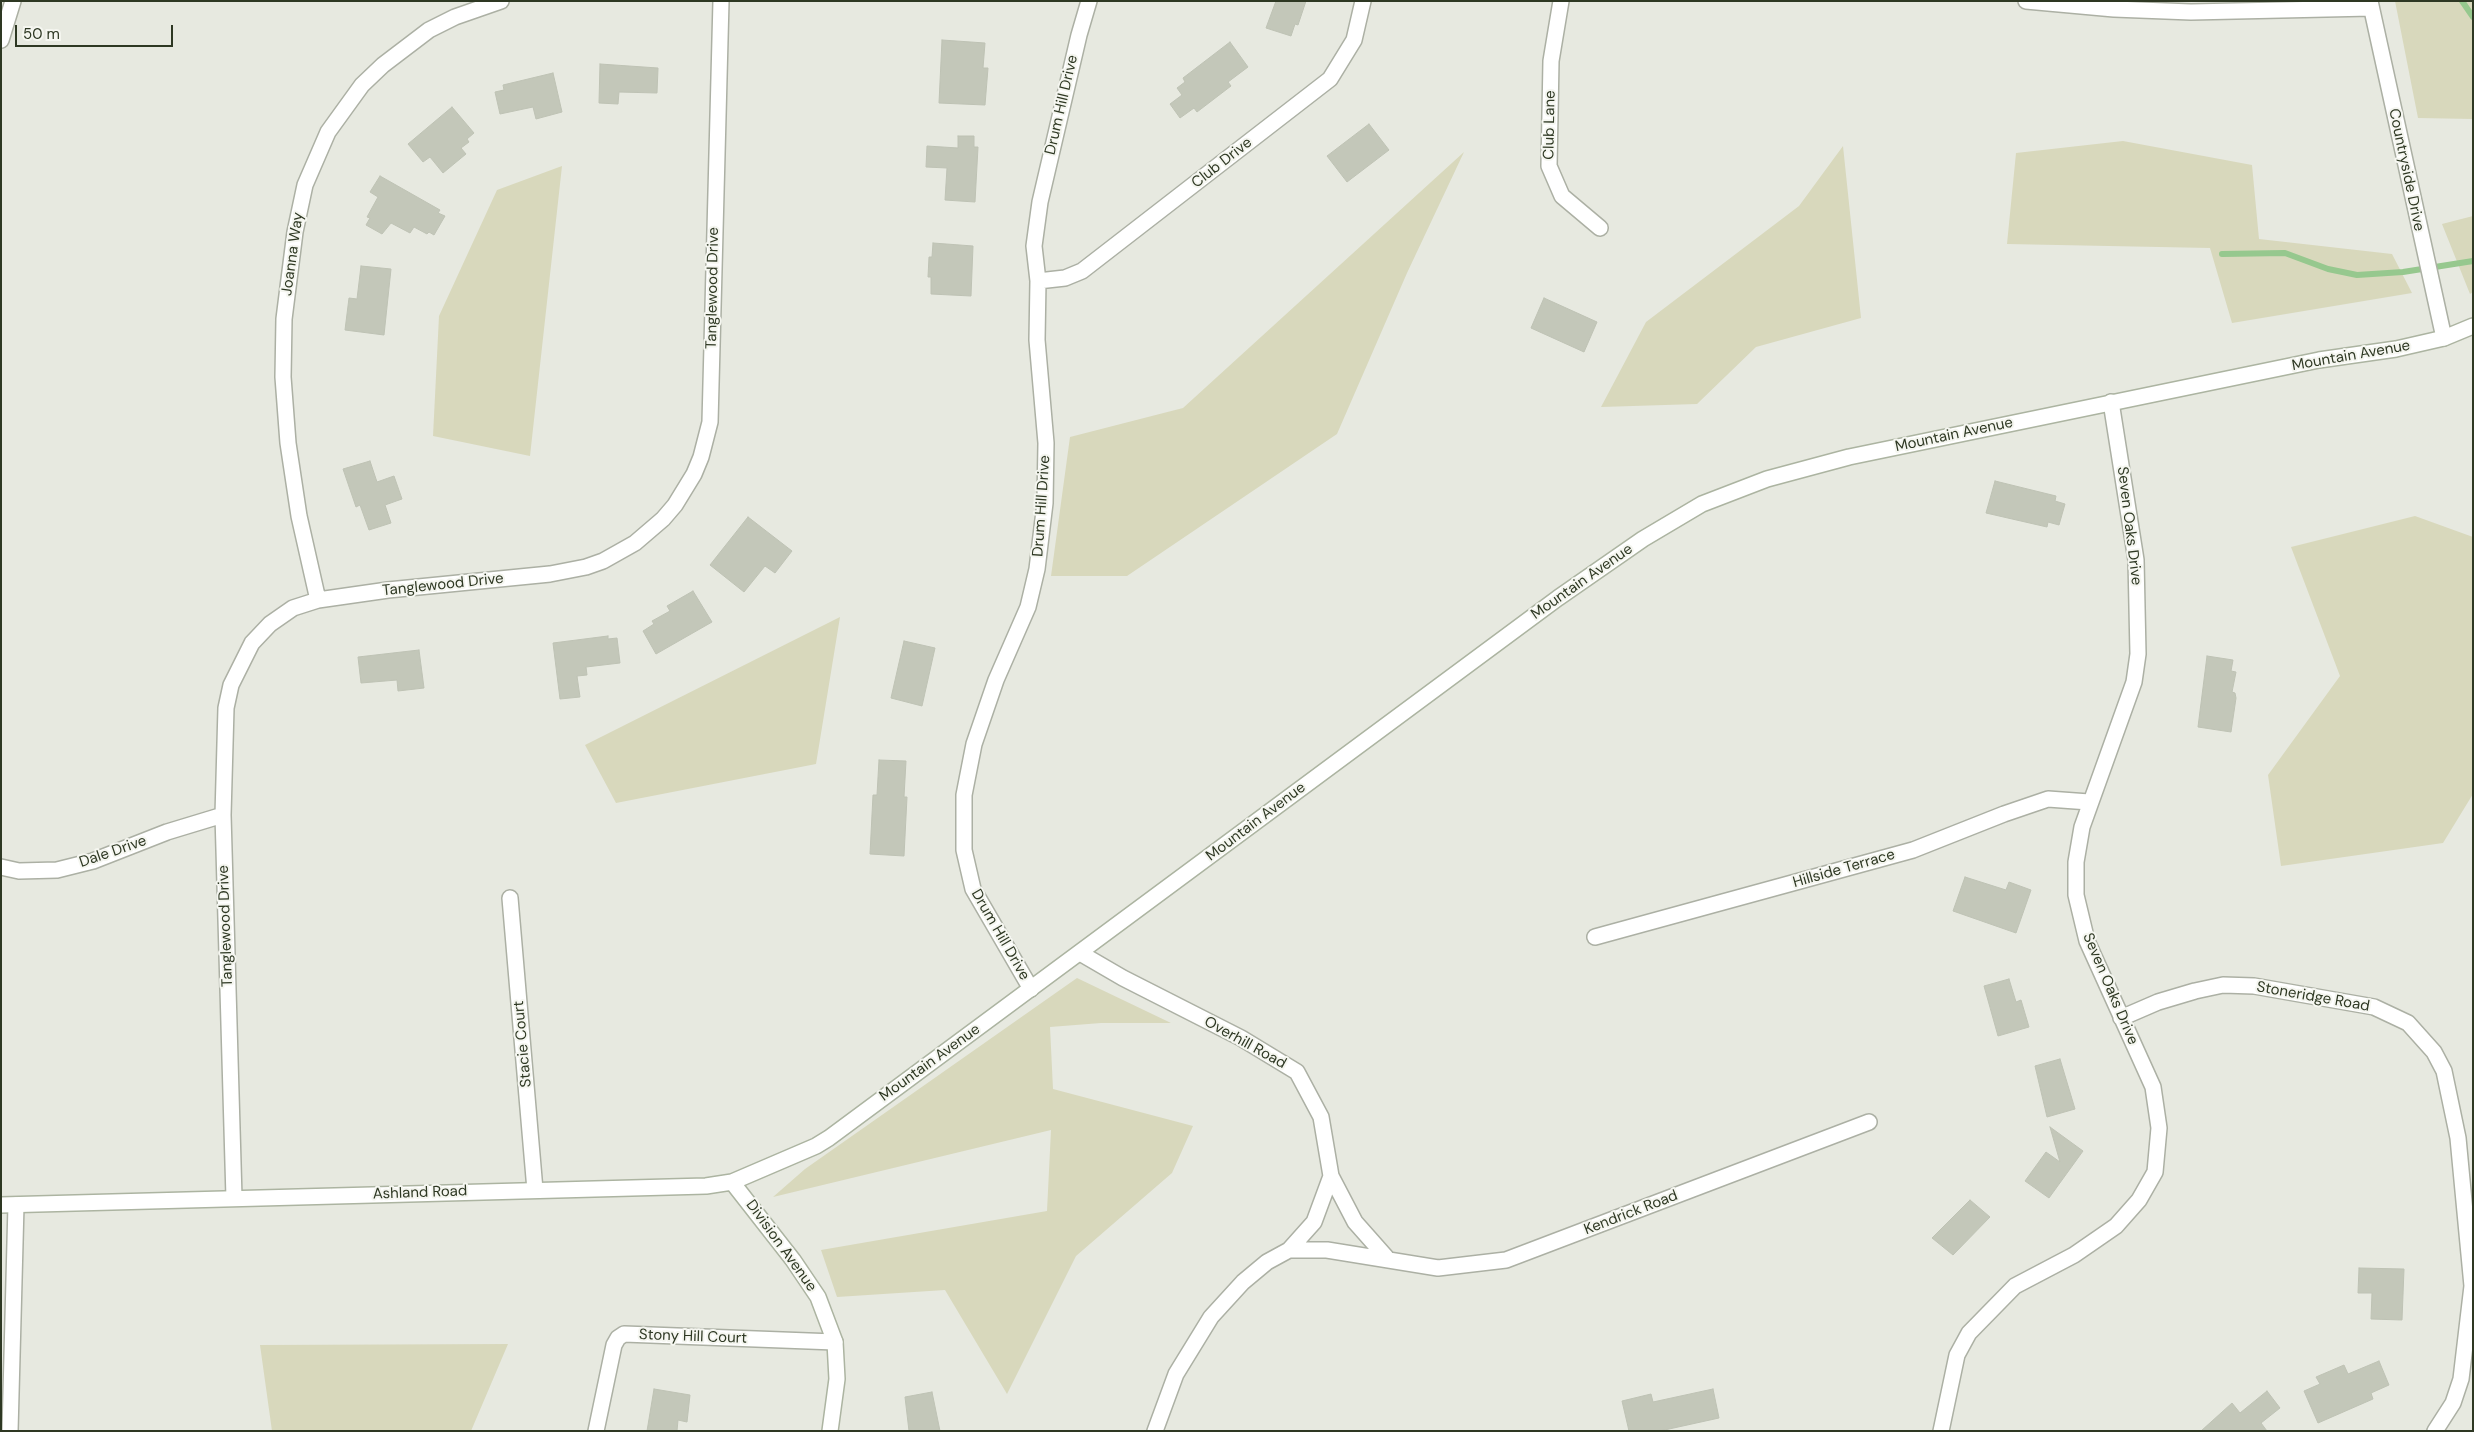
<!DOCTYPE html>
<style>
body{margin:0}
#map{position:relative;width:2474px;height:1432px;overflow:hidden;background:#e7e9e0;font-family:"DM Sans",sans-serif}
canvas{display:block}
.frame{position:absolute;inset:0;border:2px solid #2e3823;pointer-events:none}
.scale{position:absolute;left:15px;top:25px;width:158px;height:22px;box-sizing:border-box;border:2px solid #2e3823;border-top:0;padding-left:6px;font-size:15px;line-height:18px;white-space:nowrap;color:#2e3823;-webkit-text-stroke:4px #f5f6f0;paint-order:stroke}
</style>
<div id="map">
<canvas width="2474" height="1432"></canvas>
<div class="frame"></div>
<div class="scale">50 m</div>
</div>
<script>
const ctx = document.querySelector('canvas').getContext('2d');
ctx.lineJoin = 'round';
function paint(path, color) { ctx.fillStyle = color; ctx.fill(path, 'evenodd'); }
const poly = rows => new Path2D(rows.map(r => 'M' + r).join(''));
function stroke(path, color, width, dash) { ctx.strokeStyle = color; ctx.lineWidth = width; ctx.lineCap = dash ? 'butt' : 'round'; ctx.setLineDash(dash || []); ctx.stroke(path); }
function drawText(font, color, halo, rows, align = 'center') {
  ctx.font = font + ' "DM Sans",sans-serif'; ctx.lineWidth = 4; ctx.setLineDash([]); ctx.textBaseline = 'middle'; ctx.strokeStyle = halo; ctx.fillStyle = color; for (const [text, x, y, turn = 0] of rows) {
    ctx.save(); ctx.translate(x, y); ctx.rotate((+turn || 0) * Math.PI / 180); ctx.textAlign = isNaN(turn) ? turn : align; if (halo) ctx.strokeText(text, 0, 0); ctx.fillText(text, 0, 0); ctx.restore();
  }
}
const green = poly([
 [2395,1,2473,1,2473,119,2418,118],
 [2123,141,2252,165,2259,239,2392,254,2412,293,2232,323,2210,248,2007,244,2016,153],
 [1843,146,1861,318,1756,347,1697,404,1601,407,1646,322,1799,206],
 [1464,152,1407,273,1337,434,1127,576,1051,576,1070,437,1183,408],
 [562,166,530,456,433,436,439,316,497,190],
 [2473,216,2473,292,2470,294,2442,224],
 [2415,516,2473,537,2473,794,2443,843,2281,866,2268,775,2340,676,2291,547],
 [840,617,816,764,616,803,585,745],
 [1077,978,1171,1023,1101,1023,1050,1027,1053,1089,1193,1126,1172,1173,1076,1256,1007,1394,945,1290,837,1297,821,1250,1047,1211,1051,1130,773,1197,805,1169],
 [508,1344,471,1431,272,1431,260,1345]
]);
const stream = poly([
 [2462,1,2473,17],
 [2222,254,2285,253,2328,269,2357,275,2403,272,2473,261]
]);
const building = poly([
 [1276,1,1306,1,1298,25,1295,24,1291,36,1266,28,1276,1],
 [942,40,985,43,983,68,988,68,985,105,939,103,942,40],
 [1230,42,1248,67,1228,82,1231,86,1197,112,1194,108,1180,118,1170,104,1182,95,1177,88,1185,82,1183,78,1230,42],
 [600,64,658,68,657,93,619,92,618,104,599,103,600,64],
 [553,73,562,112,536,119,533,107,500,114,495,92,504,90,503,85,553,73],
 [452,107,474,133,467,139,469,142,461,148,466,154,443,173,430,157,423,162,408,144,452,107],
 [1369,124,1389,150,1347,182,1327,156,1369,124],
 [958,136,974,136,974,147,978,147,975,202,945,200,947,168,926,167,927,146,958,148,958,136],
 [380,176,440,210,438,213,445,216,434,235,429,232,427,234,414,227,410,233,391,223,382,234,366,225,370,218,367,217,378,197,370,192,380,176],
 [933,243,973,246,971,296,931,294,931,277,928,277,929,257,932,257,933,243],
 [361,266,391,269,384,335,345,330,349,298,357,299,361,266],
 [1544,298,1597,322,1584,352,1531,328,1544,298],
 [370,461,377,482,394,476,402,499,385,505,391,523,369,530,360,505,356,507,343,469,370,461],
 [1995,481,2056,496,2055,501,2065,504,2059,525,2048,522,2047,527,1986,513,1995,481],
 [748,517,792,551,775,573,765,566,744,592,710,565,748,517],
 [693,591,712,622,656,654,643,631,654,624,652,621,670,611,667,606,693,591],
 [608,636,608,639,617,638,620,663,586,667,587,675,577,676,580,697,560,699,553,643,608,636],
 [904,641,935,648,922,706,891,698,904,641],
 [419,650,424,688,398,691,397,680,361,683,358,657,419,650],
 [2207,656,2233,660,2231,671,2236,672,2232,692,2235,693,2236,698,2231,732,2198,727,2207,656],
 [879,760,906,761,904,797,907,797,904,856,870,854,873,795,877,795,879,760],
 [1965,877,2006,890,2009,882,2031,890,2016,933,1953,911,1965,877],
 [2009,979,2016,1002,2021,1000,2029,1027,1998,1036,1984,986,2009,979],
 [2060,1059,2075,1109,2047,1117,2035,1066,2060,1059],
 [2050,1127,2083,1151,2049,1198,2025,1181,2046,1152,2060,1162,2050,1127],
 [1970,1200,1990,1217,1953,1255,1932,1238,1970,1200],
 [2359,1268,2404,1269,2402,1320,2371,1319,2372,1293,2358,1293,2359,1268],
 [2379,1361,2389,1385,2371,1393,2373,1399,2318,1423,2304,1391,2320,1384,2316,1377,2344,1365,2348,1374,2379,1361],
 [654,1389,690,1395,687,1422,678,1420,677,1431,647,1431,654,1389],
 [1713,1389,1719,1418,1660,1431,1629,1431,1622,1401,1651,1394,1653,1402,1713,1389],
 [2267,1391,2280,1408,2261,1423,2267,1431,2201,1431,2232,1403,2240,1413,2267,1391],
 [932,1392,940,1431,909,1431,905,1397,932,1392]
]);
const street = poly([
 [1561,1,1551,61,1549,166,1562,196,1600,228],
 [2026,1,2114,9,2191,12,2371,8],
 [2370,1,2444,338],
 [1,40,13,1],
 [1038,281,1065,278,1082,271,1330,79,1354,40,1363,1],
 [318,600,299,516,288,443,283,377,284,319,295,232,305,185,328,132,362,85,383,65,429,30,455,17,501,1],
 [1,867,19,871,57,870,93,861,167,832,223,815],
 [510,898,535,1190],
 [1595,937,1913,850,2004,814,2048,799,2089,802],
 [1080,953,1123,978,1241,1038,1297,1072,1321,1117,1331,1176,1314,1222,1289,1250,1267,1262,1243,1282,1211,1317,1176,1374,1155,1431],
 [1031,989,973,889,964,850,964,795,974,744,996,680,1028,607,1037,569,1045,503,1046,443,1037,340,1038,281,1034,246,1040,202,1079,35,1089,1],
 [2121,1018,2158,1002,2195,991,2223,985,2254,986,2374,1007,2408,1023,2434,1052,2444,1071,2458,1138,2472,1286,2461,1379,2453,1403,2435,1431],
 [1331,1176,1355,1222,1386,1257],
 [234,1198,223,815,226,708,231,685,252,643,270,624,293,608,318,600,388,590,550,574,586,567,603,561,635,543,663,519,675,505,694,474,701,457,710,422,721,1],
 [1289,1250,1327,1250,1438,1268,1506,1260,1869,1122],
 [10,1431,16,1205],
 [596,1431,614,1345,618,1338,624,1334,835,1342],
 [1941,1431,1957,1355,1969,1333,2015,1286,2074,1255,2116,1226,2139,1200,2155,1172,2159,1128,2153,1087,2087,941,2076,895,2076,862,2082,827,2134,682,2138,654,2136,560,2111,402]
]);
const secondary = poly([
 [732,1182,793,1260,818,1297,835,1342,837,1379,830,1431],
 [1,1205,706,1186,732,1182,816,1146,829,1138,1558,598,1643,539,1702,504,1767,479,1849,457,2319,360,2396,349,2444,338,2473,326]
]);
const streetNames = [
 ["Drum Hill Drive",1062,105,-77],
 ["Club Lane",1550,125,-89],
 ["Club Drive",1222,163,-38],
 ["Countryside Drive",2406,170,78],
 ["Joanna Way",293,254,-82],
 ["Tanglewood Drive",713,288,-89],
 ["Mountain Avenue",2351,356,-10],
 ["Mountain Avenue",1954,435,-12],
 ["Drum Hill Drive",1042,506,-86],
 ["Seven Oaks Drive",2129,526,83],
 ["Mountain Avenue",1582,582,-35],
 ["Tanglewood Drive",443,585,-6],
 ["Mountain Avenue",1256,822,-37],
 ["Dale Drive",113,852,-19],
 ["Hillside Terrace",1844,869,-16],
 ["Tanglewood Drive",226,926,-92],
 ["Drum Hill Drive",1000,935,60],
 ["Seven Oaks Drive",2110,989,67],
 ["Stoneridge Road",2313,997,10],
 ["Overhill Road",1245,1043,29],
 ["Stacie Court",523,1044,-95],
 ["Mountain Avenue",930,1063,-36],
 ["Ashland Road",420,1193,-2],
 ["Kendrick Road",1631,1213,-21],
 ["Division Avenue",781,1246,54],
 ["Stony Hill Court",693,1337,2]
];
paint(green, '#d8d8bc');
stroke(stream, '#96c88e', 6);
paint(building, '#c3c7b9');
stroke(building, '#bec2b4', 1);
stroke(street, '#acb0a4', 18);
stroke(secondary, '#acb4a1', 18);
stroke(street, '#fff', 15);
stroke(secondary, '#fff', 15);
drawText('15px', '#2e3823', '#f5f6f0', streetNames);
</script>
